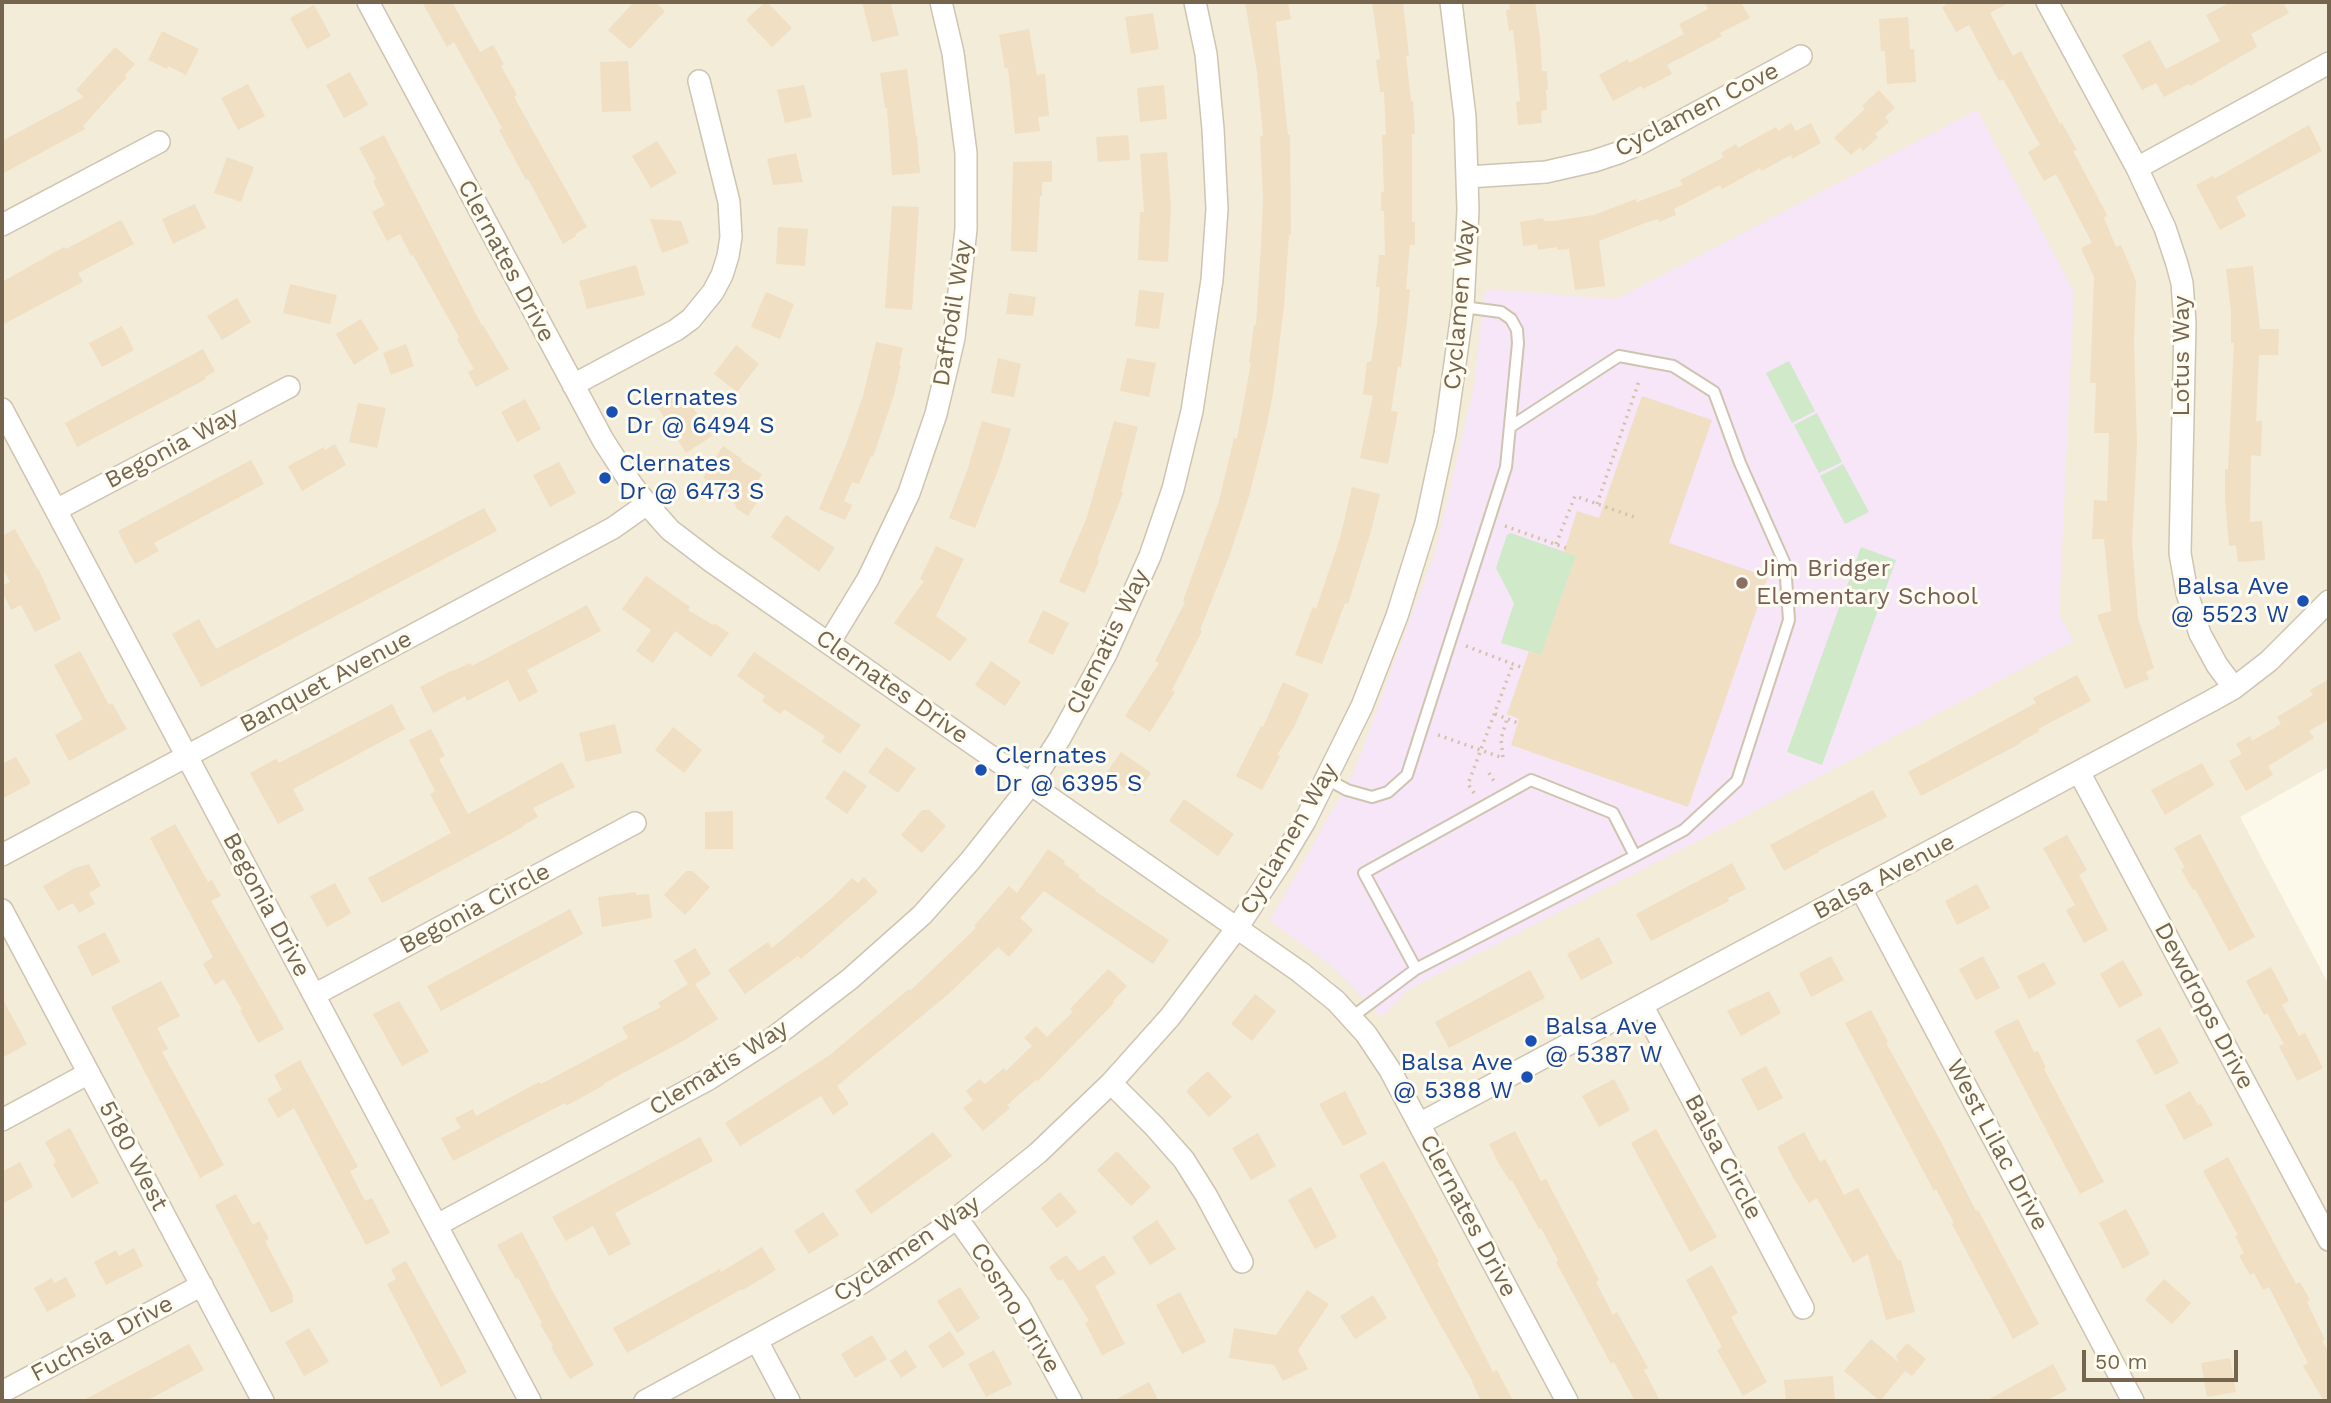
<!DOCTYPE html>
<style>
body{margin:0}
#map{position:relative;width:2331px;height:1403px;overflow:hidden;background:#fcf9ea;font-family:"Work Sans",sans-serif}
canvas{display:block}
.frame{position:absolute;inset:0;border:4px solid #76654e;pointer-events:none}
.scale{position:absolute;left:2082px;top:1350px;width:156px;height:32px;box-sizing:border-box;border:4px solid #76654e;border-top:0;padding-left:9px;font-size:21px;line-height:24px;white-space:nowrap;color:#76654e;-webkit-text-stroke:5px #fefcf1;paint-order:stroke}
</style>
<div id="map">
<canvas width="2331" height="1403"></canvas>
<div class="frame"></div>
<div class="scale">50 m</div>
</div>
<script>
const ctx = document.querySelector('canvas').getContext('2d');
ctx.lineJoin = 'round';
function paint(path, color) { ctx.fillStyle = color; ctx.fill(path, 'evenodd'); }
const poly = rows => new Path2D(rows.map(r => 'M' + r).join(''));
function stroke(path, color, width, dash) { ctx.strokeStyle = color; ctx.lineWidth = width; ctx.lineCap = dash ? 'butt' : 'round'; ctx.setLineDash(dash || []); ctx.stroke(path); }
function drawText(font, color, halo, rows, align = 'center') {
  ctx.font = font + ' "Work Sans",sans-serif'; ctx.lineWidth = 6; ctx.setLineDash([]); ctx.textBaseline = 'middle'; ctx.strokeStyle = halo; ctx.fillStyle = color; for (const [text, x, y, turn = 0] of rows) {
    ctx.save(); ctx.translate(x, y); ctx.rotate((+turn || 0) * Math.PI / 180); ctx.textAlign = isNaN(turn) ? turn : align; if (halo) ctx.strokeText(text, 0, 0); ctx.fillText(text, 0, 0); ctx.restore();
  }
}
const residential = poly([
 [2,2,2329,2,2329,767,2240,817,2329,985,2329,1401,2,1401]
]);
const education = poly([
 [1977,110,2074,291,2059,614,2074,641,1740,819,1409,989,1382,1017,1331,965,1270,921,1353,774,1435,552,1474,386,1485,289,1617,299]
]);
const green = poly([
 [1789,361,1815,411,1792,423,1766,373],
 [1817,413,1842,462,1819,473,1794,425],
 [1843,464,1869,512,1845,524,1820,476],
 [1511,533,1576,556,1541,655,1501,643,1514,603,1496,568,1507,535],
 [1861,547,1896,560,1822,765,1787,752]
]);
const building = poly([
 [422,2,452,2,480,52,493,45,504,64,501,66,517,95,514,97,587,227,575,234,576,236,563,244,528,179,526,180,499,130,502,128,454,42,447,47],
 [634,2,655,2,665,11,630,49,608,30],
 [765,2,767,2,792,28,772,47,746,20],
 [862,2,890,2,899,35,872,42],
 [1245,2,1288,2,1291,19,1276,22,1288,135,1290,134,1291,235,1289,235,1284,306,1273,394,1266,429,1249,496,1230,554,1200,630,1202,631,1172,690,1175,692,1150,732,1125,716,1159,663,1155,661,1185,602,1183,601,1219,501,1234,438,1237,439,1251,363,1249,363,1254,325,1256,325,1261,246,1263,199,1260,136,1263,136,1257,72],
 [1372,2,1403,2,1409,56,1406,56,1411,101,1413,101,1415,134,1412,134,1412,222,1415,222,1415,245,1410,245,1406,289,1410,289,1407,321,1401,367,1398,366,1391,411,1398,412,1388,464,1360,458,1373,396,1363,394,1367,362,1371,362,1377,323,1380,287,1376,287,1379,255,1385,255,1384,211,1381,211,1381,192,1384,192,1382,135,1386,135,1384,92,1380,92,1376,60,1380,59],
 [1509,2,1535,2,1540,38,1542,71,1547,71,1548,89,1546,90,1547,110,1541,111,1542,123,1518,125,1516,102,1520,101,1516,56,1513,30,1509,31,1506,10,1510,9],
 [1704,2,1741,2,1750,18,1720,33,1722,36,1667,65,1672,74,1643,89,1641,86,1613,101,1599,75,1628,59,1629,63,1684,34,1679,24,1708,9],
 [1951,2,2010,2,1990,13,2013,56,2021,51,2060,124,2062,123,2077,150,2073,151,2107,215,2104,218,2116,247,2121,245,2136,281,2134,343,2137,445,2132,543,2138,618,2154,668,2146,672,2149,679,2125,689,2097,615,2111,611,2104,539,2092,539,2094,500,2107,501,2109,433,2094,433,2096,383,2090,383,2094,277,2081,248,2092,243,2056,174,2044,181,2028,152,2040,145,2003,79,1999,81,1969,25,1956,32,1942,7],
 [2231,2,2283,2,2289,13,2251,34,2257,47,2190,86,2189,84,2164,97,2156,83,2142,90,2122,55,2150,40,2166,69,2172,66,2220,41,2206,15],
 [314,5,331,36,307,49,290,18],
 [1153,13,1159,49,1131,54,1125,17],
 [1908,17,1910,49,1914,49,1916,82,1887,84,1885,51,1881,51,1879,19],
 [1029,29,1037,75,1045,74,1049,116,1038,117,1040,131,1015,134,1008,68,1005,69,999,35],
 [162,31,199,49,186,75,168,66,167,69,148,60],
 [115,47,135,64,124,76,127,77,83,126,85,129,2,174,2,141,84,97,76,90],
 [628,61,631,111,602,112,600,62],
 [907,69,916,136,917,136,920,173,892,175,887,108,885,108,880,73],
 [350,72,368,105,344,118,326,85],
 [248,84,265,116,238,130,221,98],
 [804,85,812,117,785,123,777,90],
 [1164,85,1167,119,1140,122,1137,88],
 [1879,90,1895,108,1885,117,1889,122,1875,134,1878,137,1863,151,1860,147,1851,155,1834,138,1865,109,1862,106],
 [1791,123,1796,131,1811,123,1821,143,1792,159,1791,155,1761,171,1760,168,1722,189,1720,185,1674,209,1676,215,1659,222,1658,219,1645,223,1599,241,1605,286,1575,290,1569,249,1557,250,1557,247,1538,250,1537,244,1523,246,1520,222,1543,218,1544,221,1553,221,1594,215,1636,199,1637,202,1683,185,1680,180,1724,157,1721,153,1736,144,1738,148,1776,127,1778,131],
 [2309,125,2322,151,2236,197,2246,216,2220,230,2196,185,2213,176,2214,179],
 [384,135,482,326,483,325,509,369,476,387,468,372,474,369,457,339,459,337,413,255,411,256,400,234,387,241,372,212,385,205,373,181,376,179,359,148],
 [1128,135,1130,160,1098,162,1096,137],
 [657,141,677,173,651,188,632,156],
 [1167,152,1171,208,1168,262,1138,260,1140,212,1144,212,1140,154],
 [796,153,803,182,773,185,767,159],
 [227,157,254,167,241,202,214,193],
 [1052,161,1052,182,1042,182,1042,196,1040,196,1037,252,1011,251,1013,162],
 [195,204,206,228,173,244,162,219],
 [892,206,919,207,912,310,885,308],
 [650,219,681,221,689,243,662,253],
 [121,220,134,244,78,273,83,282,2,325,2,282,64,247,66,249],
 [778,227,808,229,805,266,776,264],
 [636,265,645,295,587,309,579,281],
 [2253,266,2260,329,2279,329,2278,355,2259,355,2256,421,2262,421,2261,456,2251,455,2250,522,2262,521,2265,560,2238,562,2236,545,2229,546,2225,499,2225,469,2228,469,2234,343,2231,343,2231,312,2226,269],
 [290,284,337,295,330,324,283,313],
 [1139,290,1164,293,1159,329,1135,326],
 [766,292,794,304,780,339,751,327],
 [1009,293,1036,297,1033,316,1006,314],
 [237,298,251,322,222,340,207,316],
 [361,319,379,349,354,365,336,334],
 [122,326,134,350,102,367,89,343],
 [876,342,903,348,899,365,901,365,894,395,873,457,871,456,859,484,852,482,844,501,852,505,845,520,819,509,846,445,863,396],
 [406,344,414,366,391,375,383,353],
 [736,345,759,364,737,392,714,374],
 [203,349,215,371,205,377,206,379,77,447,65,423],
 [998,358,1021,364,1014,397,991,393],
 [1127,358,1156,363,1149,397,1120,391],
 [681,390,712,436,686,453,657,406],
 [1642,396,1712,420,1669,543,1768,577,1688,807,1511,745,1519,719,1507,714,1529,651,1541,655,1576,556,1564,552,1577,511,1599,518],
 [525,399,541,429,517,442,501,412],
 [358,403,386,408,377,448,349,442],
 [982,421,1011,429,1000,465,975,528,949,518,967,471],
 [1114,421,1138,427,1121,492,1123,493,1097,560,1099,561,1085,593,1059,582,1087,517],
 [335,444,346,465,302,491,288,466,324,447,325,450],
 [723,446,742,459,741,461,762,474,752,492,760,497,748,516,737,509,734,502,725,496,727,493,703,478],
 [251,460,264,484,154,543,159,551,135,564,118,531],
 [559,462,576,493,550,507,533,475],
 [1352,487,1380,494,1371,531,1348,604,1345,603,1322,664,1295,655,1313,607,1316,609,1340,538],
 [484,508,497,531,201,687,172,634,199,619,216,649],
 [786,515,835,548,819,572,771,537],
 [15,529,37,569,38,568,61,619,35,632,21,605,11,610,2,591,2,586,10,582,2,567,2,536],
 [936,546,964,559,936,616,967,639,950,661,894,623,924,581,920,579],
 [646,576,690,607,688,610,713,625,714,623,729,633,711,657,675,631,653,663,636,651,651,630,622,609],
 [587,605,601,631,527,670,538,692,519,702,508,680,467,701,465,696,433,713,420,687,453,670,453,671,470,663,472,666],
 [1043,610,1069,623,1053,655,1028,642],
 [80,651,109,705,112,703,127,729,69,761,55,735,83,719,54,665],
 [754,652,861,725,840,754,822,742,825,736,784,709,780,714,762,701,765,696,737,676],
 [991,661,1021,682,1005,706,975,685],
 [2077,675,2091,701,2038,729,2040,731,2020,742,2021,743,1921,796,1908,772,2036,703,2033,698],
 [2329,679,2329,723,2328,720,2309,731,2314,738,2268,766,2273,775,2246,791,2229,761,2242,754,2236,744,2250,736,2252,741,2281,724,2277,717,2313,695,2310,690],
 [1283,682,1309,694,1294,727,1277,755,1280,756,1262,790,1236,776,1261,726,1263,727],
 [392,704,405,729,293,789,304,810,278,824,250,773,276,759,279,763],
 [615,724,622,753,586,762,579,733],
 [673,727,702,750,684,773,655,750],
 [431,729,445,756,439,759,468,814,562,762,575,787,533,808,538,817,522,826,523,827,382,903,368,878,451,833,430,794,435,791,409,740],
 [886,747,916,768,898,793,868,772],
 [1121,752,1151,773,1135,796,1105,775],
 [16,757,31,783,2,799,2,764],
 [2202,763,2214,785,2165,815,2151,790],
 [844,770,867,786,847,814,825,798],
 [1873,790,1887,817,1818,851,1819,852,1784,871,1770,845],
 [1184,799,1234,834,1218,856,1169,821],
 [922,810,929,810,946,826,922,853,901,835],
 [733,811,733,849,705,849,705,812],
 [175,824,208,882,212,880,221,896,211,901,284,1029,258,1043,240,1010,242,1009,224,979,215,985,203,964,213,957,150,838],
 [2200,834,2255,937,2229,951,2195,889,2193,890,2181,869,2185,868,2174,848],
 [2067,835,2087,870,2079,875,2108,930,2084,943,2066,910,2075,905,2043,848],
 [1048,849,1065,861,1064,864,1080,875,1078,877,1096,890,1095,891,1169,940,1153,964,1044,891,1020,918,1033,930,1009,957,998,947,946,996,837,1086,849,1104,833,1115,821,1096,740,1146,725,1123,830,1055,909,989,910,991,976,928,974,926,1009,886,1017,893],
 [1732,863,1746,889,1728,898,1729,901,1651,941,1636,914],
 [89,864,101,886,89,893,95,904,79,913,73,903,58,911,43,886,75,868],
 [686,871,692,871,710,887,685,915,664,895],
 [864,877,878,892,801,959,798,956,745,994,728,970,768,942,772,948,832,898,852,878,858,883],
 [335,883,351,913,327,927,310,896],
 [1977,884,1990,908,1957,925,1945,901],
 [636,892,636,895,649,894,652,918,602,927,598,897],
 [570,909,583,934,441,1011,427,986],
 [105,932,120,962,92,976,77,946],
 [1599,937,1613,963,1581,980,1567,954],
 [695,948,711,974,695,984,718,1019,683,1041,603,1084,604,1085,566,1106,565,1103,453,1161,441,1138,461,1128,455,1118,473,1109,476,1116,539,1082,541,1084,628,1038,622,1027,661,1007,658,1003,688,984,674,961],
 [1831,956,1844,980,1811,997,1799,973],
 [1983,956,2000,988,1976,1000,1959,969],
 [2123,960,2143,995,2119,1008,2100,974],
 [2044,962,2056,984,2029,999,2017,976],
 [2271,967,2289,1001,2282,1005,2299,1036,2305,1033,2323,1068,2297,1081,2279,1046,2284,1044,2267,1013,2264,1015,2246,981],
 [1108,969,1127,986,1113,1001,1114,1003,1038,1081,1036,1080,1007,1105,1010,1108,983,1131,963,1108,973,1100,966,1091,980,1079,985,1084,1004,1068,1006,1071,1032,1046,1024,1038,1036,1026,1047,1037,1073,1012,1070,1009],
 [1530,970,1545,998,1449,1048,1435,1022],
 [161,981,180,1016,157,1028,168,1049,162,1052,224,1165,200,1178,111,1007],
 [1769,991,1781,1013,1741,1036,1727,1011],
 [1255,994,1276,1011,1252,1041,1231,1024],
 [2,998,27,1044,2,1058],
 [399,1001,429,1052,402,1066,373,1014],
 [1871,1010,1888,1042,1886,1043,1942,1144,1976,1211,1978,1210,2039,1324,2013,1339,1952,1224,1954,1223,1936,1189,1934,1191,1845,1023],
 [2018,1019,2034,1052,2038,1051,2046,1068,2044,1069,2104,1182,2080,1194,1994,1031],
 [2160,1027,2179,1063,2155,1075,2136,1040],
 [300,1060,358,1167,350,1171,365,1201,372,1198,390,1233,366,1245,294,1108,278,1118,267,1099,282,1090,274,1075],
 [1766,1066,1783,1098,1758,1111,1741,1079],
 [1208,1071,1232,1097,1209,1117,1186,1091],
 [1614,1079,1630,1110,1599,1127,1582,1096],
 [1345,1091,1367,1134,1343,1146,1319,1104],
 [2190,1091,2198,1105,2201,1104,2213,1125,2184,1140,2165,1105],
 [70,1128,99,1183,72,1198,53,1164,56,1162,45,1142],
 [1656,1129,1717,1237,1690,1252,1631,1143],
 [1515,1131,1541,1181,1546,1179,1575,1234,1599,1280,1596,1282,1613,1315,1617,1312,1648,1368,1644,1370,1660,1401,1635,1401,1614,1362,1611,1364,1556,1262,1558,1260,1541,1228,1539,1229,1512,1180,1510,1181,1499,1164,1489,1144],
 [933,1132,952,1156,871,1214,855,1191],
 [1804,1132,1820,1162,1825,1159,1844,1195,1858,1188,1898,1260,1901,1260,1915,1312,1886,1320,1868,1254,1853,1263,1817,1198,1809,1203,1794,1179,1777,1147],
 [1258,1133,1276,1166,1251,1180,1232,1148],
 [700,1137,713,1161,615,1213,631,1244,609,1256,593,1226,566,1241,552,1217],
 [1117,1151,1151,1187,1131,1206,1097,1170],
 [2228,1157,2296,1284,2300,1282,2310,1300,2307,1302,2325,1340,2322,1341,2329,1352,2329,1401,2324,1401,2303,1366,2308,1363,2269,1287,2263,1290,2254,1273,2250,1275,2239,1256,2244,1253,2235,1236,2238,1235,2203,1171],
 [1384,1161,1439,1262,1437,1263,1493,1372,1497,1370,1513,1401,1481,1401,1472,1382,1473,1382,1427,1301,1359,1175],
 [20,1162,33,1187,2,1204,2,1172],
 [1311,1187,1337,1237,1315,1249,1288,1200],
 [1060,1192,1077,1212,1057,1228,1041,1208],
 [236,1194,253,1225,259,1221,269,1239,265,1241,293,1295,293,1302,271,1313,215,1205],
 [2126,1209,2150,1254,2123,1269,2099,1223],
 [823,1212,839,1235,809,1254,794,1231],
 [1157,1220,1176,1249,1150,1265,1132,1237],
 [522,1232,550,1285,549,1285,594,1365,570,1379,551,1347,553,1346,540,1324,542,1323,518,1278,516,1279,497,1245],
 [762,1247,776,1270,743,1290,742,1289,627,1353,613,1328,720,1269,721,1272],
 [134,1248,143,1266,106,1285,94,1262,116,1250,119,1256],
 [1066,1255,1079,1271,1104,1255,1116,1273,1095,1286,1125,1344,1102,1355,1085,1323,1089,1321,1063,1279,1058,1281,1049,1267],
 [406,1261,467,1372,441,1387,387,1284,396,1279,391,1269],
 [1712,1265,1738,1313,1731,1317,1767,1382,1743,1396,1717,1350,1722,1347,1686,1280],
 [66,1277,76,1296,47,1312,34,1288,52,1278,54,1283],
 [2164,1279,2191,1303,2172,1324,2145,1300],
 [960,1287,980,1318,957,1333,937,1301],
 [1307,1290,1329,1304,1298,1350,1308,1369,1283,1381,1274,1365,1229,1358,1234,1328,1276,1335],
 [1180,1292,1206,1342,1182,1354,1156,1305],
 [1373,1295,1387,1318,1355,1339,1340,1316],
 [309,1328,329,1362,304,1376,285,1342],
 [950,1331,965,1354,943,1368,928,1346],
 [872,1335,887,1359,855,1378,841,1354],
 [1871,1339,1898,1362,1896,1356,1907,1343,1926,1359,1912,1376,1905,1371,1880,1401,1844,1371],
 [189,1344,204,1370,146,1401,82,1401],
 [906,1350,917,1367,901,1378,890,1361],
 [994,1350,1012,1384,986,1397,968,1364],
 [2230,1358,2236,1392,2207,1397,2201,1363],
 [2053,1364,2067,1390,2045,1401,1986,1401],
 [1833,1376,1835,1401,1786,1401,1784,1380],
 [1149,1382,1159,1401,1113,1401]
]);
const path = poly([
 [1597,504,1639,381],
 [1505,526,1566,548],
 [1556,544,1575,496,1634,517],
 [1466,646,1523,668],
 [1495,714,1518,723],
 [1438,735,1503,758,1501,739,1507,719],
 [1489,773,1495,783],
 [1474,793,1468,784,1513,664]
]);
const service = poly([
 [1510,427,1619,356,1673,366,1714,392,1740,463,1785,564,1789,620,1737,781,1684,830,1635,856],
 [1327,779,1347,790,1372,797,1388,792,1407,775,1506,467,1518,343,1517,330,1511,319,1501,312,1463,307],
 [1352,1017,1416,969,1635,856,1613,813,1531,780,1364,873,1416,969]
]);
const minor = poly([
 [368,2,603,440,632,485,647,504,670,530,712,562,1300,972,1336,1001,1366,1034,1390,1070,1567,1401],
 [2047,2,2137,168,2165,228,2177,264,2182,283,2185,323,2180,553,2187,593,2200,634,2217,665,2234,688],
 [2137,168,2329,63],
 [1468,177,1546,172,1594,161,1618,153,1641,143,1801,56],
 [2,225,159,142],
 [573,385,676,330,691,319,713,292,722,275,728,256,731,237,729,202,699,81],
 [2,409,530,1401],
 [56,510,289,387],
 [829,643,868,579,909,493,936,414,954,338,966,229,966,153,953,53,941,2],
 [2079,772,2329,1240],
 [2,855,613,528,647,504],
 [1861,889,2133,1401],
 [2,910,263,1401],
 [314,995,635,823],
 [1642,1005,1803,1308],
 [1111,1083,1154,1126,1184,1160,1206,1195,1242,1262],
 [2,1120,89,1073],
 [1419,1124,2211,701,2234,688,2269,661,2329,601],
 [957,1218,1019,1305,1071,1401],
 [437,1225,709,1079,773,1038,850,979,922,915,970,861,1031,784,1060,738,1106,654,1150,556,1173,489,1192,411,1212,280,1217,209,1213,129,1206,54,1195,2],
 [757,1341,789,1401],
 [2,1392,202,1285],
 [645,1401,860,1284,909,1252,957,1218,1038,1153,1111,1083,1170,1017,1237,928,1280,863,1305,821,1362,706,1397,616,1426,523,1445,434,1463,307,1468,210,1465,117,1451,2]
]);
const markers = [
 [612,412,7,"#1a4fb4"],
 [605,478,7,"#1a4fb4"],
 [1742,583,7,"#8d6e63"],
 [2303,601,7,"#1a4fb4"],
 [981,770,7,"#1a4fb4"],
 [1531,1041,7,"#1a4fb4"],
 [1527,1077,7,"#1a4fb4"]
];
const streetNames = [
 ["Cyclamen Cove",1697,110,-27],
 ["Clernates Drive",506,261,62],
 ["Cyclamen Way",1460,305,-85],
 ["Daffodil Way",953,313,-81],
 ["Lotus Way",2182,356,-90],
 ["Begonia Way",172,448,-28],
 ["Clematis Way",1108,642,-64],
 ["Banquet Avenue",326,682,-28],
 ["Clernates Drive",892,687,35],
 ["Cyclamen Way",1289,839,-60],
 ["Balsa Avenue",1884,877,-28],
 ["Begonia Drive",266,905,62],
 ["Begonia Circle",475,909,-28],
 ["Dewdrops Drive",2204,1006,62],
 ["Clematis Way",719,1068,-32],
 ["West Lilac Drive",1997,1145,62],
 ["5180 West",133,1156,62],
 ["Balsa Circle",1723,1157,62],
 ["Clernates Drive",1468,1216,62],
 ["Cyclamen Way",907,1249,-34],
 ["Cosmo Drive",1015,1308,58],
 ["Fuchsia Drive",102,1339,-28]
];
const transitNames = [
 ["Clernates",626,398],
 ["Dr @ 6494 S",626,426],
 ["Clernates",619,464],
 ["Dr @ 6473 S",619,492],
 ["Balsa Ave",2289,587,"right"],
 ["@ 5523 W",2289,615,"right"],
 ["Clernates",995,756],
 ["Dr @ 6395 S",995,784],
 ["Balsa Ave",1545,1027],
 ["@ 5387 W",1545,1055],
 ["Balsa Ave",1513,1063,"right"],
 ["@ 5388 W",1513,1091,"right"]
];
const educationNames = [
 ["Jim Bridger",1756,569],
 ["Elementary School",1756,597]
];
paint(residential, '#f3ecd9');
paint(education, '#f6e6f8');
paint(green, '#cfe9c9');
paint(building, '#f0dfc3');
stroke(service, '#cec4b0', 14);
stroke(minor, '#cec4b0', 24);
stroke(path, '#d5c2a6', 3.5, [2, 5]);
stroke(service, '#fff', 10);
stroke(minor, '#fff', 21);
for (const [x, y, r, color] of markers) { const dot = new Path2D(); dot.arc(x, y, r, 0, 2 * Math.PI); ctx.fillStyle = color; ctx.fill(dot); stroke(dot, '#fefcf1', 2.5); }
drawText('24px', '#76654e', '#fefcf1', streetNames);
drawText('24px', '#164399', '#fefcf1', transitNames, 'left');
drawText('24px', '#785e54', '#fefcf1', educationNames, 'left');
</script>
